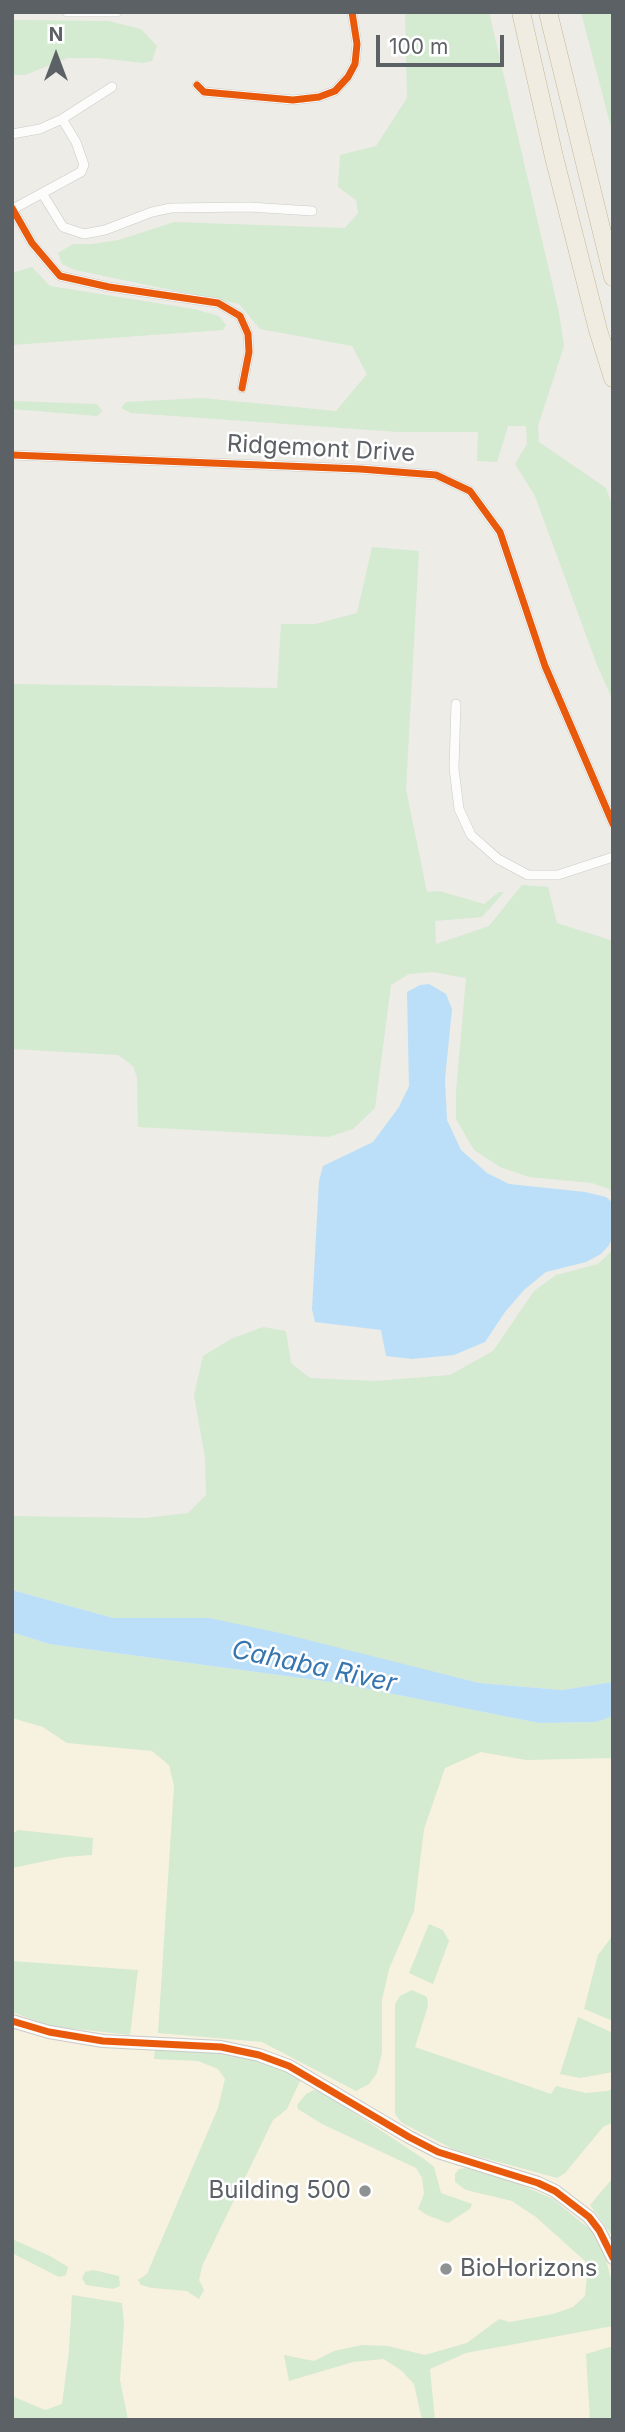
<!DOCTYPE html>
<style>
body{margin:0}
#map{position:relative;width:625px;height:2432px;overflow:hidden;background:#edece7;font-family:Inter,sans-serif}
canvas{display:block}
.frame{position:absolute;inset:0;border:14px solid #5c6166;pointer-events:none}
.north{position:absolute;left:21px;top:21px;width:70px;height:70px;-webkit-text-stroke:5px #fff;paint-order:stroke;rotate:0deg;font-size:19px;font-weight:700;line-height:28px;text-align:center;color:#5c6166}
.north::after{content:'';display:block;margin:auto;width:24px;height:32px;background:#5c6166;clip-path:polygon(50% 0,100% 100%,50% 72%,0 100%)}
.scale{position:absolute;left:376px;top:35px;width:128px;height:32px;box-sizing:border-box;border:4px solid #5c6166;border-top:0;padding-left:9px;font-size:21px;line-height:24px;white-space:nowrap;color:#5c6166;-webkit-text-stroke:5px #fff;paint-order:stroke}
</style>
<div id="map">
<canvas width="625" height="2432"></canvas>
<div class="frame"></div>
<div class="north">N</div>
<div class="scale">100 m</div>
</div>
<script>
const ctx = document.querySelector('canvas').getContext('2d');
ctx.lineJoin = 'round';
function paint(path, color) { ctx.fillStyle = color; ctx.fill(path, 'evenodd'); }
const poly = rows => new Path2D(rows.map(r => 'M' + r).join(''));
function stroke(path, color, width, dash) { ctx.strokeStyle = color; ctx.lineWidth = width; ctx.lineCap = dash ? 'butt' : 'round'; ctx.setLineDash(dash || []); ctx.stroke(path); }
function drawText(font, color, halo, rows, align = 'center') {
  ctx.font = font + ' Inter,sans-serif'; ctx.lineWidth = 5; ctx.setLineDash([]); ctx.textBaseline = 'middle'; ctx.strokeStyle = halo; ctx.fillStyle = color; for (const [text, x, y, turn = 0] of rows) {
    ctx.save(); ctx.translate(x, y); ctx.rotate((+turn || 0) * Math.PI / 180); ctx.textAlign = isNaN(turn) ? turn : align; if (halo) ctx.strokeText(text, 0, 0); ctx.fillText(text, 0, 0); ctx.restore();
  }
}
const commercial = poly([
 [12,1664,613,1738,613,2420,12,2420]
]);
const green = poly([
 [405,12,489,12,559,313,564,346,538,426,539,442,606,488,613,508,613,701,597,665,535,496,515,464,527,444,526,426,508,426,497,462,477,461,478,432,398,432,131,413,121,408,126,402,202,398,336,411,367,374,352,346,260,329,239,304,75,270,62,264,58,253,73,244,92,244,119,240,174,222,345,228,358,213,356,200,338,187,340,155,376,146,407,98],
 [581,12,613,12,613,135],
 [12,20,108,21,141,29,157,46,152,61,143,63,99,58,68,58,25,75,12,75],
 [32,267,50,286,194,309,219,316,226,325,223,330,12,345,12,273],
 [12,401,97,404,102,411,97,416,12,409],
 [372,547,419,551,406,789,427,892,439,891,484,904,499,892,504,892,482,917,435,921,436,944,489,926,522,885,548,887,557,923,613,941,613,1195,609,1189,592,1183,529,1177,500,1167,474,1150,456,1119,456,1092,466,978,433,972,409,974,391,985,375,1108,353,1129,328,1137,138,1127,137,1077,133,1066,118,1055,12,1049,12,684,277,688,281,624,315,624,357,613],
 [613,1250,613,1682,562,1690,479,1683,209,1618,113,1618,12,1590,12,1516,145,1518,188,1513,206,1495,205,1458,194,1395,203,1356,231,1339,263,1327,286,1331,291,1363,310,1378,374,1381,450,1375,493,1351,534,1291,556,1275,598,1264],
 [12,1632,49,1644,338,1683,539,1723,595,1722,613,1716,613,1758,526,1760,481,1752,445,1768,424,1829,414,1911,389,1969,382,2000,382,2053,377,2073,369,2084,356,2091,262,2042,158,2033,174,1786,169,1765,152,1751,67,1743,43,1727,12,1718],
 [18,1830,93,1838,92,1855,65,1857,12,1868,12,1834],
 [429,1924,443,1930,449,1941,433,1984,409,1973],
 [613,1935,613,2021,584,2009,598,1955],
 [12,1961,138,1970,130,2035,50,2026,12,2012],
 [412,1990,427,1997,428,2006,415,2047,551,2094,556,2086,586,2093,608,2091,613,2088,613,2122,603,2127,565,2173,557,2178,455,2150,402,2123,395,2114,395,2004,400,1996],
 [578,2017,613,2033,613,2072,580,2078,560,2074],
 [155,2048,223,2052,258,2058,301,2079,287,2109,273,2120,202,2266,199,2280,204,2290,199,2299,187,2291,152,2288,141,2285,138,2280,147,2274,218,2108,225,2079,218,2069,198,2061,154,2059],
 [314,2090,324,2093,424,2159,434,2167,441,2193,472,2204,470,2209,448,2223,427,2215,418,2209,424,2194,422,2178,416,2168,322,2124,298,2109,297,2105,306,2094],
 [466,2168,519,2184,553,2199,592,2231,605,2256,612,2283,613,2326,466,2353,430,2369,435,2420,422,2420,414,2384,402,2371,384,2359,353,2362,289,2381,284,2355,314,2361,334,2351,362,2345,388,2346,425,2355,467,2343,499,2319,510,2322,553,2314,573,2307,585,2296,587,2276,585,2261,536,2217,512,2201,466,2190,455,2182,455,2174,459,2169],
 [613,2178,613,2237,590,2205],
 [12,2239,50,2256,68,2267,66,2275,59,2277,12,2253],
 [93,2270,119,2276,120,2286,113,2289,86,2285,82,2278,85,2272],
 [72,2295,122,2303,124,2324,120,2380,128,2420,12,2420,12,2396,45,2410,62,2404,69,2351],
 [613,2346,613,2420,590,2420,586,2354]
]);
const water = poly([
 [429,984,446,994,452,1009,445,1079,447,1120,461,1150,487,1173,509,1184,585,1192,606,1197,613,1203,613,1236,609,1245,601,1254,586,1262,546,1272,524,1290,505,1312,485,1342,454,1355,412,1359,386,1356,381,1330,315,1322,312,1309,319,1181,323,1166,373,1142,399,1107,409,1086,407,992,420,985],
 [12,1590,113,1618,209,1618,280,1633,479,1683,562,1690,613,1682,613,1716,596,1722,539,1723,338,1683,49,1644,12,1632]
]);
const street = poly([
 [67,12,117,12],
 [197,85,204,92,293,100,319,97,335,91,348,77,355,64,357,44,352,12],
 [12,134,40,129,62,119,112,87],
 [42,193,63,227,84,234,105,230,152,212,171,208,249,207,312,211],
 [12,208,32,243,60,276,109,287,218,303,240,316,248,334,249,352,242,388],
 [13,209,81,172,84,165,76,142,62,119],
 [12,455,360,469,436,475,470,491,500,532,545,666,613,824],
 [456,704,454,768,459,809,471,835,498,859,528,875,558,875,613,857]
]);
const secondary = poly([
 [12,2021,49,2032,103,2041,221,2047,259,2055,289,2066,409,2137,438,2152,538,2183,555,2191,589,2217,599,2230,613,2258]
]);
const highway = poly([
 [521,12,554,157,598,330,613,378],
 [548,12,613,277]
]);
const cycleway = poly([
 [197,85,204,92,293,100,319,97,335,91,348,77,355,64,357,44,352,12],
 [12,208,32,243,60,276,109,287,218,303,240,316,248,334,249,352,242,388],
 [12,455,360,469,436,475,470,491,500,532,545,666,613,824],
 [12,2021,49,2032,103,2041,221,2047,259,2055,289,2066,409,2137,438,2152,538,2183,555,2191,589,2217,599,2230,613,2258]
]);
const markers = [
 [365,2191,7,"#8f9293"],
 [446,2269,7,"#8f9293"]
];
const streetNames = [
 ["Ridgemont Drive",321,449,3]
];
const poiNames = [
 ["Building 500",351,2191],
 ["BioHorizons",460,2269,"left"]
];
const waterNames = [
 ["Cahaba River",314,1667,12]
];
paint(commercial, '#f7f1e0');
paint(green, '#d4ead1');
paint(water, '#bbdff8');
stroke(street, '#cacac9', 10);
stroke(secondary, '#c9c9c8', 14);
stroke(highway, '#c5b593', 19);
stroke(street, '#fcfcfb', 9);
stroke(secondary, '#fcfcfb', 12);
stroke(highway, '#f0ece1', 18);
stroke(cycleway, '#e8590c', 7);
for (const [x, y, r, color] of markers) { const dot = new Path2D(); dot.arc(x, y, r, 0, 2 * Math.PI); ctx.fillStyle = color; ctx.fill(dot); stroke(dot, '#fff', 2.5); }
drawText('24px', '#5c6166', '#fff', streetNames);
drawText('24px', '#5c6166', '#fff', poiNames, 'right');
drawText('italic 26px', '#3775af', '#fff', waterNames);
</script>
